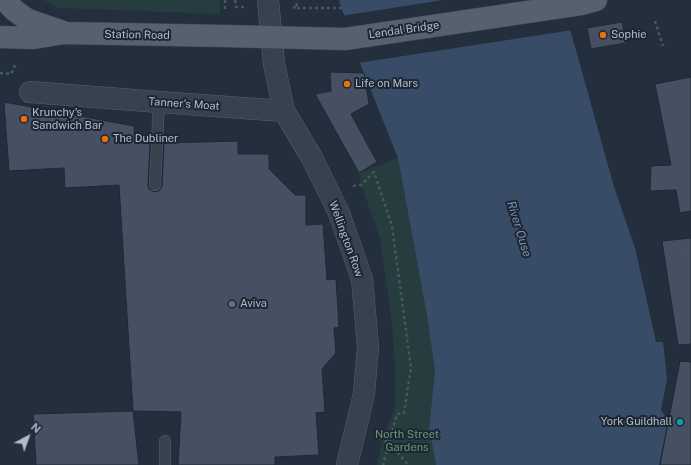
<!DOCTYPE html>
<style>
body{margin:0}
#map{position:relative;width:691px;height:465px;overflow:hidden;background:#242f3e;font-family:"Public Sans",sans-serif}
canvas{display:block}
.north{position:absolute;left:8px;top:417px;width:40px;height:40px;-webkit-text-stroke:3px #1d2633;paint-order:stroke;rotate:41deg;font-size:11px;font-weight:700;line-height:16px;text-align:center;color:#b4bcc9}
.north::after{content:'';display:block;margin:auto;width:14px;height:18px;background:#b4bcc9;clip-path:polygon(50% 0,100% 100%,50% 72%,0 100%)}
</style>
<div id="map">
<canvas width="691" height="465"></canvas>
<div class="north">N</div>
</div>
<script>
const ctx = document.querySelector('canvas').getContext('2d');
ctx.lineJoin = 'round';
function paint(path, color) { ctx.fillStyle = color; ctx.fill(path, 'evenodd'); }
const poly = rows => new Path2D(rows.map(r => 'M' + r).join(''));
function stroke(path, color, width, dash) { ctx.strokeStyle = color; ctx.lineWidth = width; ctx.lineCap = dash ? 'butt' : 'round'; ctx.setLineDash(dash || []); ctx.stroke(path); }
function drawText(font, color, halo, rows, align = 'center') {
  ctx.font = font + ' "Public Sans",sans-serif'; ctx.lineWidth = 4; ctx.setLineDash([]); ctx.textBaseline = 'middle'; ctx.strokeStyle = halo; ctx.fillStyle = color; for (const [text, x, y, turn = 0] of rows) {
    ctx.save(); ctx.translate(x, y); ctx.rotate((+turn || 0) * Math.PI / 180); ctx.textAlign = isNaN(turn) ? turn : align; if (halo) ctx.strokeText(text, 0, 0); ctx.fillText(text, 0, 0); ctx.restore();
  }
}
const green = poly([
 [44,0,220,0,220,14,58,8],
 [398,158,427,316,435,371,429,428,436,465,377,465,383,439,395,408,395,365,392,323,380,238,361,185,359,173]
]);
const water = poly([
 [339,0,562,0,614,187,635,248,656,342,663,342,667,379,661,410,668,420,659,465,436,465,429,428,435,371,427,316,398,158,360,63]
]);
const pier = poly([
 [443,0,564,0,573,30,358,63,341,16]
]);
const building = poly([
 [622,22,626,43,591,49,587,28,622,22],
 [330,72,364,73,369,104,351,114,377,162,359,173,315,94,331,91,330,72],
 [691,77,691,211,680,213,676,190,650,191,651,166,671,165,655,84,691,77],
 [4,102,134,126,135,143,150,143,148,185,149,189,154,192,159,191,162,186,164,143,238,141,238,154,269,154,269,169,295,195,306,195,306,225,323,224,327,280,336,279,339,327,334,328,336,353,322,369,325,412,316,413,319,455,275,457,275,465,178,465,181,412,133,411,139,465,36,465,33,414,133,411,119,185,65,188,64,168,9,171,4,102],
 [691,238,691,344,678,345,662,241,691,238],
 [680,361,691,362,691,465,660,465,680,361]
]);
const path = poly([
 [225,0,225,11],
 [235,0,236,7,244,7],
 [293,7,297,8,296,0],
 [297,8,342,8],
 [655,21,663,46],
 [0,73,11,74,16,63],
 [353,186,361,185,374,172,392,226,411,368,404,413,397,414,383,465],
 [680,250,691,249],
 [379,438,390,443,408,465]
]);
const service = poly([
 [155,185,159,102],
 [165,465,165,441]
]);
const minor = poly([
 [268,0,274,64,284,111,312,158,339,213,362,279,368,347,364,394,347,465],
 [30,92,159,102,284,111]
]);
const primary = poly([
 [5,0,14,10,28,20,63,32],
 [581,4,596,0],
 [0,37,34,38,64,33,225,36]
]);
const primaryBridge = poly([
 [225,36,345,39,581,4]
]);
const markers = [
 [603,35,4,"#e8710a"],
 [347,84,4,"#e8710a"],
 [24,119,4,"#e8710a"],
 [105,139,4,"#e8710a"],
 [232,304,4,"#5c6f8a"],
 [680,422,4,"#0f9aa8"]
];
const streetNames = [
 ["Lendal Bridge",404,30,-8],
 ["Station Road",137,35,1],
 ["Tanner's Moat",184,104,4],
 ["Wellington Row",346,239,70]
];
const poiNames = [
 ["Sophie",611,35],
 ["Life on Mars",355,84],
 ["Krunchy's",32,113],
 ["Sandwich Bar",32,126],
 ["The Dubliner",113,139],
 ["Aviva",240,304],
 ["York Guildhall",672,422,"right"]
];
const parkNames = [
 ["North Street",407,435],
 ["Gardens",407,448]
];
const waterNames = [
 ["River Ouse",519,229,73]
];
paint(green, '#263c3f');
paint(water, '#394c67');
paint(pier, '#242f3e');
paint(building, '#455162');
stroke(building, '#1f2835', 1);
stroke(service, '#565f6c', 12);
stroke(minor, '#565f6c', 22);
stroke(primary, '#414a57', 23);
stroke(path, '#44595c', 2.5, [3, 3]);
stroke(service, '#38414e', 11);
stroke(minor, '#38414e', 21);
stroke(primary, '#56606e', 22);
stroke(primaryBridge, '#414a57', 23, []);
stroke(primaryBridge, '#56606e', 22);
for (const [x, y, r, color] of markers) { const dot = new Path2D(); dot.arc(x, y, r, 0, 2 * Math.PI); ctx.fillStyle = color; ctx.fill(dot); stroke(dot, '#1d2633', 1.5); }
drawText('11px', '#b4bcc9', '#1d2633', streetNames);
drawText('11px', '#b4bcc9', '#1d2633', poiNames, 'left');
drawText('11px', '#6b9a76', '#1d2633', parkNames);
drawText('italic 12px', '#7c92b1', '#1d2633', waterNames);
</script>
